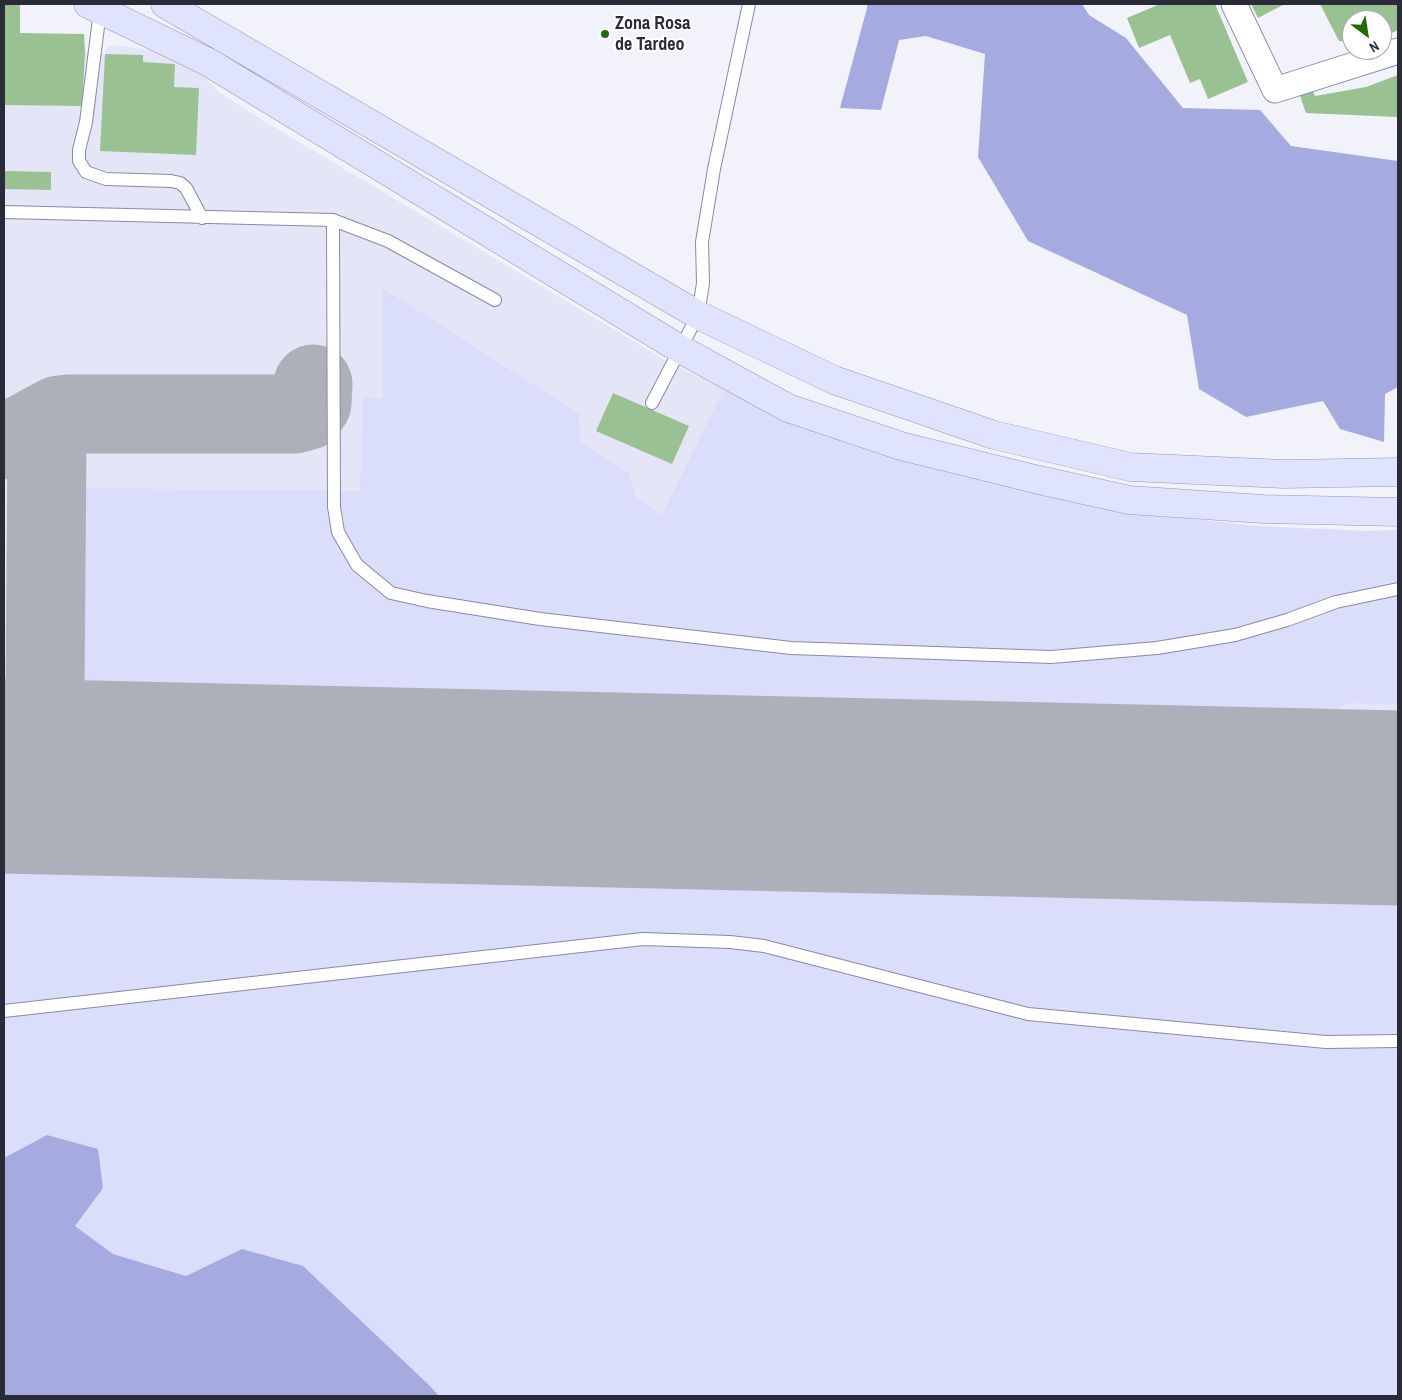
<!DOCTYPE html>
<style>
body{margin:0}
#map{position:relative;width:1402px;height:1400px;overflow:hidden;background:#f2f3fa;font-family:"Archivo Narrow",sans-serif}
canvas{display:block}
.frame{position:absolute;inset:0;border:5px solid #292b38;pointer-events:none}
.north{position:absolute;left:1342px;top:10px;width:50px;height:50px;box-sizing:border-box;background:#fff;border:1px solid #a9aaaf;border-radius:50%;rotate:149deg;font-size:14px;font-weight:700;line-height:20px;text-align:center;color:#292b38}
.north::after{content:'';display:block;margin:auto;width:18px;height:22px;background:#216b0a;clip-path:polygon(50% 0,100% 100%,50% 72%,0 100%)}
</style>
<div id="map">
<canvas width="1402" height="1400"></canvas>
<div class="frame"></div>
<div class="north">N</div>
</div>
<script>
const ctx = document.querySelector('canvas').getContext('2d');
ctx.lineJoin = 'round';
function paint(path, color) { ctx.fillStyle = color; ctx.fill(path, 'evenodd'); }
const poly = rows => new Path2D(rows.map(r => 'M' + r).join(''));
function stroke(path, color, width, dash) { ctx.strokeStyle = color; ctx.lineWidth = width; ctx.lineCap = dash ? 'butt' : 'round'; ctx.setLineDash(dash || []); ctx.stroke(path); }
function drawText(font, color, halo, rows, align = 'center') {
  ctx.font = font + ' "Archivo Narrow",sans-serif'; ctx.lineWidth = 4; ctx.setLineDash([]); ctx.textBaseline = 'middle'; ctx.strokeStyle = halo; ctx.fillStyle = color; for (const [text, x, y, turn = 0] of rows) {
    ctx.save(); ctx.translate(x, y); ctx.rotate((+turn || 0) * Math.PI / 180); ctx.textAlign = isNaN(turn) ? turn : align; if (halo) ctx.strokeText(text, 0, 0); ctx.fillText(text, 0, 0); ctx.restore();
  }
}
const built = poly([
 [4,4,20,4,20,33,85,51,105,54,107,46,116,45,157,51,186,59,220,93,264,121,672,364,724,389,1146,514,1256,526,1364,531,1398,530,1398,1396,4,1396]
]);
const green = poly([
 [383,288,579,414,580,441,629,474,636,497,662,515,724,389,1146,514,1256,526,1364,531,1398,530,1398,704,1347,703,1294,739,90,707,82,655,78,599,77,542,86,488,360,491,363,396,383,399],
 [4,856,1398,885,1398,1396,439,1396,430,1386,242,1249,186,1276,113,1254,75,1226,103,1188,47,1135,4,1158]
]);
const forest = poly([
 [867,4,1082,4,1089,15,1126,38,1183,108,1260,110,1291,146,1398,161,1398,387,1385,394,1384,442,1340,429,1323,401,1246,417,1199,389,1187,315,1028,241,978,157,985,54,926,36,899,40,881,110,840,108,867,8],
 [47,1135,98,1149,103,1188,75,1226,113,1254,186,1276,242,1249,303,1266,430,1386,439,1396,4,1396,4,1158]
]);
const taxiway = poly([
 [59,415,49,433,47,441,45,692,52,715,65,738,75,748,92,762,126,779],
 [13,440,51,419,68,414,295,414,306,411,312,403,313,384],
 [4,753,17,742,31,724,45,692]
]);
const runway = poly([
 [4,776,1398,808]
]);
const building = poly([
 [4,4,20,4,20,33,84,34,85,51,82,106,4,105],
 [1160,4,1215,4,1248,82,1208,99,1200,79,1190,83,1170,35,1139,48,1127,18],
 [1251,4,1285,4,1258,18],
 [1320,4,1398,4,1398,30,1382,38,1382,20,1352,20,1352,42,1339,41],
 [105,54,143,55,143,62,175,64,174,87,199,88,196,155,100,151],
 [1398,75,1398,117,1306,113,1299,93,1313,91,1315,96,1366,87],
 [4,171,51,172,51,190,4,189],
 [613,393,689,426,672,464,596,431]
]);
const lane = poly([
 [100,11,86,122,79,150,79,161,86,172,106,179,171,181,180,183,186,188,202,218],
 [4,212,333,220,388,241,495,300],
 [333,220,334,507,338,532,357,565,391,593,427,601,540,619,791,648,1051,657,1157,648,1235,635,1287,620,1336,602,1398,589],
 [652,403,698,315,703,283,702,242,714,169,749,4],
 [4,1011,643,939,730,942,764,946,1028,1014,1326,1042,1398,1041]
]);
const street = poly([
 [1234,4,1275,90,1398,51]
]);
const primary = poly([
 [88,4,208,62,680,349,788,408,901,446,1039,480,1129,500,1263,509,1398,512],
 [165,4,698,315,834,380,994,435,1130,467,1284,474,1398,472]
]);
const markers = [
 [605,34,5,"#216b0a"]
];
const poiNames = [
 ["Zona Rosa",615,24],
 ["de Tardeo",615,45]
];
paint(built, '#e4e6f7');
paint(green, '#dbdefa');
paint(forest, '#a5abe1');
stroke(taxiway, '#aeb0b9', 79);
stroke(runway, '#aeb0b9', 195);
paint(building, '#9ac192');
stroke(lane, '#8689aa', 14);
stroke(street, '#8689aa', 27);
stroke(primary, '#9397b7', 29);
stroke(lane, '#fff', 12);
stroke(street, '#fff', 25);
stroke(primary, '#e0e3fd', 28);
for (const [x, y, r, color] of markers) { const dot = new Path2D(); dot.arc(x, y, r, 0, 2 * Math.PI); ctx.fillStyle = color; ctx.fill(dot); stroke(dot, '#fff', 2); }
drawText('bold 18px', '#292b38', '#fff', poiNames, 'left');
</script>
